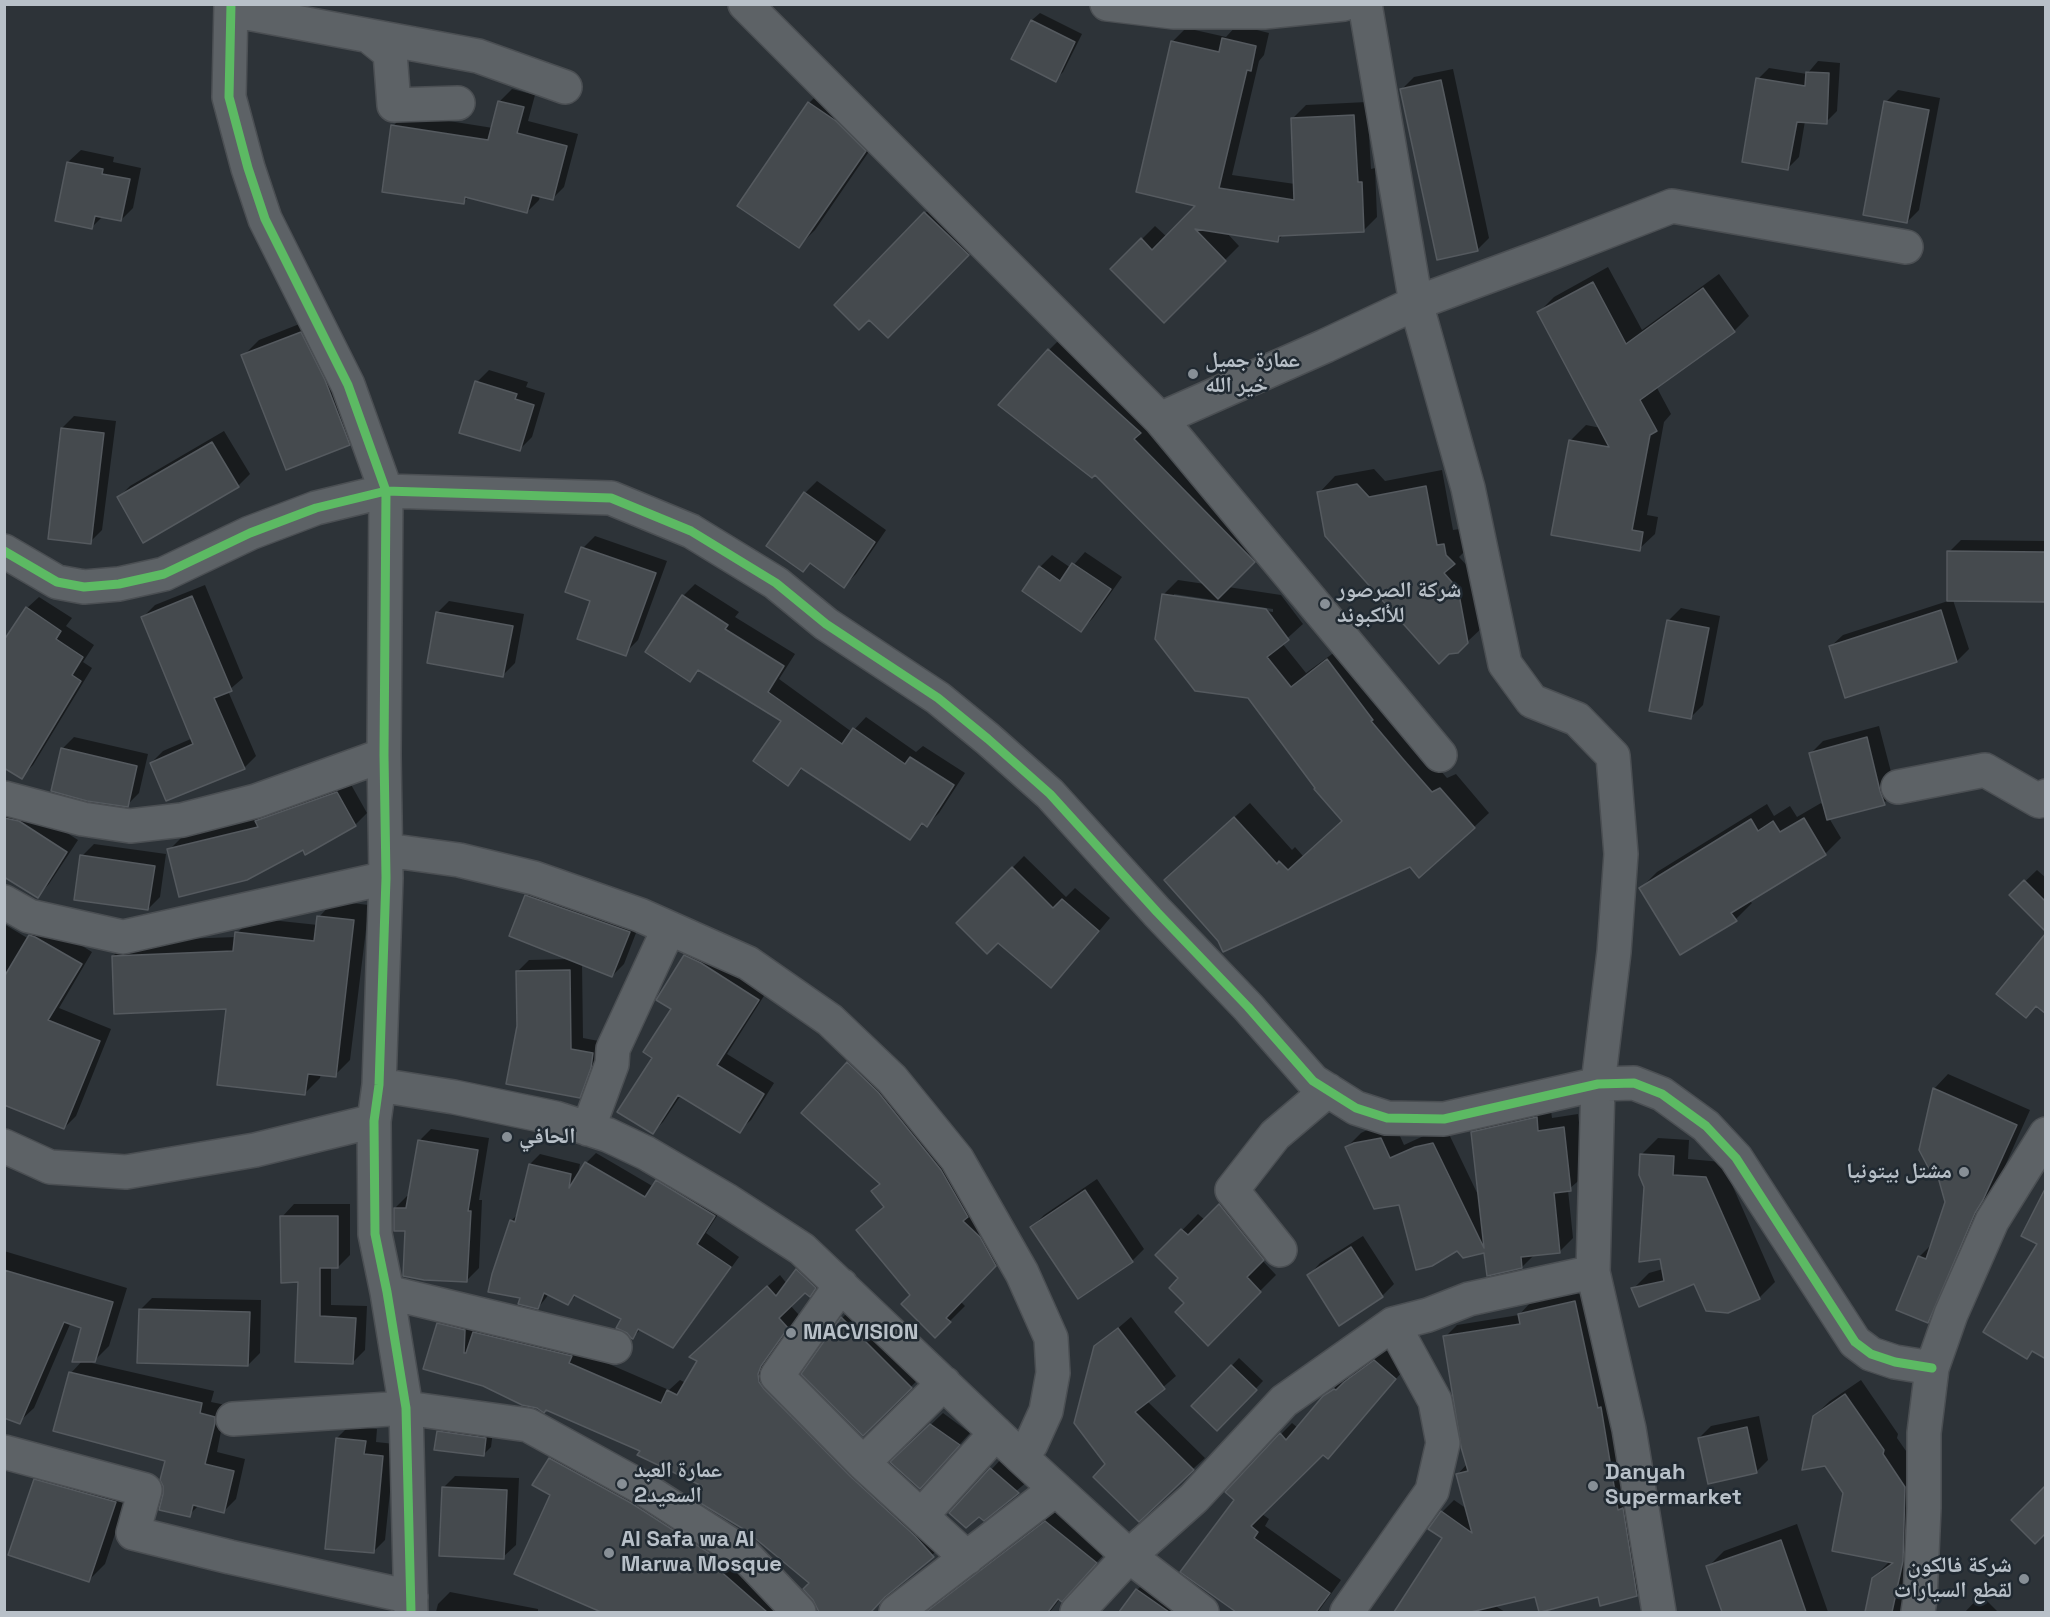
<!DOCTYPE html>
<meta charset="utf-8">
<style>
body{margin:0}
#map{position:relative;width:2050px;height:1617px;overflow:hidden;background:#2d3338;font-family:"Space Grotesk",sans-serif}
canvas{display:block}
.frame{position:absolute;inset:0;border:6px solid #b8c0c8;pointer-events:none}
</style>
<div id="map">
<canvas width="2050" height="1617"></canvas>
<div class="frame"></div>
</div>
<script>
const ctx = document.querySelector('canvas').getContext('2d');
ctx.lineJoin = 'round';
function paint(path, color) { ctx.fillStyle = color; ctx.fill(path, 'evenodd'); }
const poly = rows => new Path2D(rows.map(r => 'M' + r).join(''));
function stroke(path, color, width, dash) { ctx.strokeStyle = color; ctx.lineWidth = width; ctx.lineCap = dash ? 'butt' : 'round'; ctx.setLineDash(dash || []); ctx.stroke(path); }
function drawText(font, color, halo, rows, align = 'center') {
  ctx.font = font + ' "Space Grotesk","Noto Naskh Arabic",sans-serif'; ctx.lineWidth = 5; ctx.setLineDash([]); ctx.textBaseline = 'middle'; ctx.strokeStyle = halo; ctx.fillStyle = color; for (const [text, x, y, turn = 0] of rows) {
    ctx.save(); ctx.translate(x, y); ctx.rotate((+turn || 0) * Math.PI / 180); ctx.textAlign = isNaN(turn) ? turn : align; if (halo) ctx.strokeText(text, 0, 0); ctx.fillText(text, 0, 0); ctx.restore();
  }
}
const shadow = poly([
 [1040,13,1082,34,1063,72,1055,80,1013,58,1032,20],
 [1237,25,1269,33,1264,55,1259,61,1232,175,1295,184,1292,119,1306,105,1367,102,1371,169,1375,168,1377,217,1363,231,1283,235,1278,240,1226,232,1239,246,1164,321,1112,269,1155,226,1167,237,1198,205,1172,42,1186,28,1226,37],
 [1818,61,1840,63,1837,111,1826,122,1805,121,1799,157,1788,168,1758,79,1769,68,1807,74],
 [1453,69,1489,238,1477,250,1402,89,1414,77],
 [825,87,881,134,815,230,799,246,809,103],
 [512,89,535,95,528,121,578,134,564,187,552,199,540,196,539,200,527,212,469,197,463,202,393,126,405,114,493,128,500,101],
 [1898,90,1940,98,1919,210,1907,222,1886,102],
 [81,150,114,157,113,162,141,168,133,208,121,220,103,216,92,227,68,162],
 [941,197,984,238,888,336,869,318,836,305],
 [1608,267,1642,330,1719,274,1749,316,1734,331,1656,386,1671,414,1664,422,1647,515,1658,517,1655,534,1639,549,1570,441,1586,425,1601,428,1539,312,1554,297],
 [317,317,365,428,349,444,243,356,259,340],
 [1065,334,1270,545,1228,587,1281,595,1303,624,1282,643,1306,673,1343,646,1418,745,1447,778,1456,774,1489,813,1474,827,1410,865,1224,950,1181,866,1250,803,1292,850,1295,847,1303,856,1344,821,1248,697,1163,595,1178,580,1205,584,1049,350],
 [1174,594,1273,609,1273,612,1174,597],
 [489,370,528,382,526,387,545,393,532,437,520,449,477,382],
 [74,416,116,421,102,530,90,542,62,428],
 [224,431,250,474,238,486,118,498,130,486],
 [1374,469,1385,481,1442,470,1453,530,1460,529,1469,547,1459,557,1474,573,1484,626,1467,642,1319,493,1335,476],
 [817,481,886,530,856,574,844,586,811,562,803,570,805,493],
 [595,536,667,561,638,640,626,652,583,548],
 [1961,540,2046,541,2046,601,1953,600,1969,649,1957,661,1846,696,1830,647,1843,635,1948,601,1949,552],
 [1085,552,1122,577,1093,618,1081,630,1040,567,1052,555,1071,568],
 [695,584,739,612,735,617,795,654,779,679,852,732,866,717,916,752,923,746,965,773,939,813,927,825,924,823,910,839,803,768,788,784,783,721,700,670,690,680,683,596],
 [205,585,243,678,228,691,256,756,244,768,151,763,163,751,193,738,143,617,155,605],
 [39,597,72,618,66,626,94,645,83,662,92,668,33,765,21,777,27,608],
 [449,601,524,614,515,663,503,675,437,613],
 [1681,608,1720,616,1703,705,1691,717,1651,709,1669,620],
 [1879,726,1896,791,1884,803,1829,818,1841,838,1825,854,1749,900,1752,903,1736,919,1641,888,1657,872,1767,804,1774,816,1790,806,1797,817,1821,803,1825,810,1811,753,1823,741],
 [74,737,148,754,139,793,127,805,62,749],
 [349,781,367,813,355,825,303,848,169,850,181,838,259,818,268,809],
 [4,808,31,810,78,840,49,884,37,896,4,875],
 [94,844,166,854,160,897,148,909,82,856],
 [1024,856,1066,897,1075,888,1110,918,1063,974,958,923],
 [2037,870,2046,878,2046,930,2011,895],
 [538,884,641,920,624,964,612,976,582,963,583,1038,604,1042,591,1084,579,1096,518,1026,517,972,529,960,570,959,526,896],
 [334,901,369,905,350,1060,335,1075,321,1073,320,1078,305,1093,228,1008,113,956,128,941,236,937,237,933,252,918,318,925,319,917],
 [4,924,29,939,43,924,48,925,92,952,59,1008,111,1029,76,1116,64,1128,4,1100],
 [697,945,769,988,727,1054,774,1083,751,1120,739,1131,681,1095,663,1122,652,1133,673,1008,685,956],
 [863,1048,1011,1250,960,1301,965,1306,935,1336,912,1295,858,1230,885,1206,873,1191,881,1183,848,1063],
 [1948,1074,2030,1110,1942,1307,1928,1321,1898,1309,1920,1256,1933,1243,1946,1202,1934,1089],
 [1550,1104,1552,1118,1578,1114,1585,1175,1568,1190,1573,1238,1559,1252,1534,1255,1522,1267,1486,1251,1400,1203,1347,1147,1361,1133,1369,1129,1395,1125,1404,1145,1430,1133,1447,1130,1479,1197,1473,1133,1487,1119],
 [431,1129,489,1138,479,1200,482,1200,479,1268,467,1280,406,1230,395,1208,407,1196,410,1196,419,1141],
 [1658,1138,1689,1140,1688,1159,1722,1162,1775,1282,1759,1298,1694,1282,1633,1289,1649,1273,1663,1269,1646,1187,1642,1154],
 [596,1153,654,1187,667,1172,724,1205,706,1233,739,1257,682,1336,672,1346,641,1329,633,1337,623,1318,577,1295,568,1303,549,1294,538,1308,522,1297,511,1221,519,1213,530,1164,540,1154,580,1164,578,1175,586,1163],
 [1097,1179,1144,1249,1132,1261,1079,1297,1032,1227,1044,1215],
 [1236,1189,1279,1243,1262,1260,1276,1275,1208,1343,1180,1278,1158,1255,1198,1214,1205,1220],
 [294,1204,350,1204,350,1255,338,1267,331,1267,331,1305,367,1306,365,1350,353,1362,297,1360,300,1281,282,1217],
 [1363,1236,1394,1284,1382,1296,1309,1275,1320,1263],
 [4,1251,127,1288,109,1346,92,1363,214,1391,211,1402,226,1405,217,1452,245,1459,236,1499,224,1511,199,1505,189,1515,165,1495,167,1460,71,1373,83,1360,83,1327,71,1322,34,1408,19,1422,4,1416],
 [808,1258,822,1283,810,1295,805,1291,790,1305,799,1315,773,1352,770,1361,944,1544,872,1610,875,1612,821,1612,819,1609,811,1582,704,1485,642,1450,546,1409,483,1385,438,1324,450,1312,476,1318,475,1331,486,1321,579,1351,669,1390,680,1380,686,1383,699,1361,703,1345,780,1275,787,1284],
 [1586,1290,1649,1582,1637,1594,1536,1596,1494,1605,1505,1612,1395,1612,1444,1538,1442,1512,1454,1500,1467,1509,1457,1475,1467,1464,1445,1337,1457,1325,1519,1315,1531,1302],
 [152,1298,261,1300,260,1353,248,1365,140,1310],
 [858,1302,927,1371,863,1434,803,1374,842,1318],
 [1131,1317,1176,1376,1147,1401,1205,1458,1193,1469,1107,1464,1096,1347],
 [1387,1349,1407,1366,1340,1445,1323,1452,1262,1514,1269,1519,1265,1526,1341,1580,1318,1612,1239,1612,1182,1571,1236,1500,1281,1434,1292,1423,1298,1428,1337,1385,1347,1378,1349,1379,1357,1370],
 [1239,1358,1263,1381,1217,1429,1193,1406],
 [1861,1380,1898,1434,1897,1438,1920,1471,1903,1612,1867,1612,1873,1578,1891,1560,1845,1493,1814,1416,1830,1401],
 [943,1413,970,1433,932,1475,892,1462],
 [1759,1416,1768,1460,1756,1472,1699,1438,1711,1426],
 [446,1424,493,1431,491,1447,483,1455,438,1432],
 [349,1426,377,1429,376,1442,395,1444,385,1540,373,1552,337,1438],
 [563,1445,645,1490,795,1612,605,1612,516,1573,551,1495,550,1459],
 [1003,1457,1029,1480,984,1519,979,1515,951,1513],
 [51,1464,131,1486,105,1564,89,1580,35,1480],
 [455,1476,519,1478,516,1545,503,1557,443,1488],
 [1058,1510,1107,1551,1073,1588,1060,1599,1050,1612,925,1612],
 [1797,1524,1828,1612,1723,1612,1708,1567,1724,1551],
 [1149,1578,1197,1612,1121,1612,1137,1590],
 [450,1592,538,1609,538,1612,436,1612,438,1604],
 [1981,1595,1998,1612,1965,1612]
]);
const building = poly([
 [1031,20,1075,42,1056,82,1011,59,1031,20],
 [1222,38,1256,46,1251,71,1247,70,1219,188,1294,200,1291,118,1354,115,1358,182,1362,182,1364,232,1279,236,1278,242,1195,229,1226,261,1164,323,1110,269,1141,238,1152,250,1195,206,1136,192,1171,41,1219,52,1222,38],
 [1806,72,1829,73,1827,124,1797,122,1788,170,1742,162,1756,78,1805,86,1806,72],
 [1441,80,1478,251,1437,260,1400,89,1441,80],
 [498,101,524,107,517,133,567,146,553,200,532,195,527,213,465,197,464,204,382,192,391,125,488,140,498,101],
 [1884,101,1929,110,1907,223,1863,215,1884,101],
 [808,102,836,121,866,151,799,248,737,206,808,102],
 [67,162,103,169,102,174,130,179,121,221,95,216,92,229,55,221,67,162],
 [924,212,969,255,888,338,869,320,859,330,834,305,924,212],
 [1593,282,1626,344,1703,288,1735,332,1640,400,1657,431,1650,435,1632,530,1643,532,1640,551,1551,535,1569,440,1609,447,1537,312,1593,282],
 [301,332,325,380,350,445,286,470,241,355,301,332],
 [1048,349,1141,433,1134,439,1255,562,1218,599,1095,475,1092,478,998,405,1048,349],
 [475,381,517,394,515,399,534,405,520,451,459,433,475,381],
 [61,428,104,433,91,544,48,539,61,428],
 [212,442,239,487,143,543,117,497,212,442],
 [1357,484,1369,497,1426,486,1437,545,1444,544,1446,555,1455,564,1444,573,1458,589,1468,643,1458,653,1449,654,1439,664,1325,536,1317,492,1357,484],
 [804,492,875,542,844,588,810,563,803,572,766,546,804,492],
 [581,547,656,573,626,656,577,639,590,601,565,592,581,547],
 [1947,551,2046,552,2046,602,1947,601,1947,551],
 [1072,563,1111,589,1081,632,1022,591,1039,566,1060,581,1072,563],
 [1162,594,1266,609,1289,640,1267,657,1291,687,1327,659,1373,720,1371,721,1403,759,1432,792,1440,788,1475,828,1419,878,1410,867,1223,952,1218,941,1164,880,1234,817,1277,864,1279,861,1288,870,1342,821,1314,789,1315,788,1248,698,1195,691,1155,639,1162,594],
 [682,595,728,625,725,629,784,666,768,692,842,744,853,728,905,764,910,757,954,785,927,827,922,823,910,840,801,768,788,786,753,761,781,721,698,670,690,682,645,652,682,595],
 [192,596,232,691,214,698,245,769,166,801,150,763,193,744,141,617,192,596],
 [26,607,61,631,56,639,83,657,72,675,81,681,22,779,4,768,4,640,26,607],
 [1941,610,1957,662,1845,698,1829,646,1941,610],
 [436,612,513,626,503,677,427,663,436,612],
 [1667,620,1709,628,1691,719,1649,711,1667,620],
 [1867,737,1880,791,1885,805,1827,820,1809,753,1867,737],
 [61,748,137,766,128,807,87,801,51,791,61,748],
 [337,792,356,826,305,855,303,850,247,880,179,897,167,849,258,827,255,821,337,792],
 [4,818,19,821,67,852,38,898,4,877,4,818],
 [1804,818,1826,855,1731,913,1737,921,1680,955,1639,888,1751,819,1758,831,1773,821,1780,832,1804,818],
 [80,855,155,866,148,910,74,900,80,855],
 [1012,867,1053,908,1062,899,1099,931,1051,988,998,943,987,954,956,923,1012,867],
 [2024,880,2046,902,2046,932,2009,895,2024,880],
 [525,895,630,932,612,977,509,936,525,895],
 [317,916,354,920,336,1077,308,1074,305,1095,217,1085,226,1009,114,1014,112,956,233,951,235,932,314,941,317,916],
 [2046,933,2046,1014,2036,1006,2026,1018,1996,994,2046,933],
 [29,935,35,937,82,964,48,1020,100,1041,64,1129,4,1105,4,977,29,935],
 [684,955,701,963,759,1000,717,1065,764,1094,740,1133,678,1095,653,1134,617,1112,652,1058,643,1052,671,1009,656,1000,684,955],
 [570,970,571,1049,593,1053,591,1068,580,1098,506,1084,517,1026,516,971,570,970],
 [847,1062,878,1092,941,1170,968,1217,963,1221,980,1237,996,1266,946,1318,951,1322,935,1338,901,1304,910,1295,856,1230,884,1207,871,1191,880,1184,801,1113,847,1062],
 [1933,1088,2017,1125,1983,1200,1975,1213,1928,1323,1896,1310,1918,1256,1926,1259,1945,1202,1938,1177,1928,1167,1919,1150,1933,1088],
 [1537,1117,1538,1131,1564,1127,1571,1191,1554,1193,1560,1253,1521,1257,1522,1268,1487,1276,1484,1253,1463,1258,1457,1251,1432,1266,1416,1270,1399,1205,1374,1209,1345,1147,1354,1143,1381,1138,1390,1158,1415,1147,1433,1143,1484,1248,1471,1132,1537,1117],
 [418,1140,478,1150,468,1211,471,1211,467,1282,424,1280,403,1276,405,1231,394,1231,394,1208,406,1208,418,1140],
 [1640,1154,1674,1156,1673,1175,1706,1177,1760,1299,1728,1313,1706,1311,1694,1284,1639,1307,1631,1288,1664,1281,1660,1259,1639,1262,1644,1187,1639,1175,1640,1154],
 [585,1162,645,1197,656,1180,715,1216,697,1244,731,1267,673,1348,638,1329,633,1339,631,1338,627,1333,616,1328,621,1319,574,1295,568,1305,544,1293,538,1309,518,1304,520,1298,488,1292,492,1274,510,1220,515,1222,529,1164,571,1174,569,1188,585,1162],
 [2046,1187,2046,1359,2032,1351,2027,1359,1983,1332,2037,1244,2021,1236,2046,1187],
 [1085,1190,1133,1262,1078,1299,1030,1227,1085,1190],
 [1219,1204,1264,1260,1247,1277,1261,1292,1208,1346,1175,1312,1184,1303,1169,1288,1178,1278,1155,1255,1181,1229,1188,1235,1219,1204],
 [280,1216,338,1216,338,1268,320,1268,320,1316,356,1318,353,1364,295,1362,298,1282,281,1283,280,1216],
 [1351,1247,1383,1297,1339,1326,1307,1275,1351,1247],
 [796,1269,816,1288,810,1297,805,1293,779,1318,788,1328,761,1366,758,1374,759,1382,764,1389,850,1476,915,1536,934,1557,885,1597,871,1612,819,1612,813,1600,803,1589,809,1583,745,1530,692,1498,702,1486,637,1455,640,1451,546,1410,544,1413,537,1408,522,1405,483,1386,423,1369,437,1323,465,1330,464,1353,466,1353,473,1332,572,1356,569,1363,661,1403,667,1390,677,1395,697,1361,689,1357,767,1286,776,1296,796,1269],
 [4,1270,113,1302,95,1362,72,1362,81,1328,64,1322,20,1424,4,1418,4,1270],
 [1575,1301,1598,1408,1601,1407,1618,1510,1623,1508,1637,1596,1600,1606,1598,1597,1541,1612,1539,1612,1535,1597,1471,1612,1394,1612,1442,1538,1428,1529,1441,1511,1472,1533,1456,1474,1468,1471,1461,1447,1443,1336,1520,1324,1518,1314,1575,1301],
 [139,1309,250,1312,248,1366,137,1363,139,1309],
 [841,1317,912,1388,863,1436,801,1374,841,1317],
 [1118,1328,1165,1389,1135,1412,1194,1470,1139,1522,1093,1477,1105,1464,1074,1423,1094,1346,1118,1328],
 [1374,1360,1396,1379,1328,1459,1323,1455,1251,1526,1258,1532,1254,1538,1330,1593,1316,1612,1236,1612,1180,1572,1234,1500,1225,1492,1280,1433,1286,1440,1323,1396,1334,1389,1336,1390,1344,1382,1374,1360],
 [1231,1365,1257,1390,1217,1431,1191,1406,1231,1365],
 [69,1372,202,1403,200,1413,215,1417,215,1423,205,1464,234,1471,224,1513,193,1505,190,1517,159,1510,163,1494,163,1486,160,1480,165,1461,53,1431,69,1372],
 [1845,1394,1884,1450,1883,1454,1905,1487,1903,1561,1892,1612,1865,1612,1872,1578,1893,1563,1832,1551,1843,1493,1825,1466,1802,1470,1813,1416,1845,1394],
 [930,1424,960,1445,920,1489,890,1462,930,1424],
 [1747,1427,1757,1473,1708,1484,1698,1438,1747,1427],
 [437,1431,486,1438,484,1456,434,1450,437,1431],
 [336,1438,366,1441,364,1454,383,1456,374,1553,325,1549,336,1438],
 [549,1458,631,1503,723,1562,718,1569,767,1612,601,1612,514,1574,550,1495,532,1485,549,1458],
 [990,1468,1019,1493,984,1521,979,1517,966,1528,949,1513,990,1468],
 [34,1479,116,1502,89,1582,8,1555,34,1479],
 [2046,1485,2046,1533,2035,1544,2011,1520,2046,1485],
 [442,1487,507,1490,504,1559,439,1556,442,1487],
 [1045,1521,1097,1563,1062,1602,1058,1599,1048,1612,926,1612,1045,1521],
 [1781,1540,1806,1612,1722,1612,1706,1566,1781,1540],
 [1136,1589,1169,1612,1119,1612,1136,1589]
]);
const minor = poly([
 [231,4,229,97,248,168,265,219,348,385,386,491,384,755,386,878,379,1085,374,1121,375,1234,387,1292,406,1408,411,1612],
 [745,4,1160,419,1440,755],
 [1107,4,1173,12,1264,12,1344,4],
 [1365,4,1416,303,1468,488,1505,664,1532,701,1577,719,1613,756,1621,854,1614,952,1598,1084,1593,1272],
 [231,10,478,56,565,87],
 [370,37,390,53,394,105,458,103],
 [1160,419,1325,346,1416,303,1551,253,1672,206,1906,247],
 [4,551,57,582,84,587,119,584,164,574,250,533,316,508,386,491,611,498,691,531,776,583,826,624,938,698,988,739,1050,794,1157,912,1248,1007,1313,1081,1356,1108,1387,1118,1444,1119,1598,1084,1634,1083,1662,1094,1706,1126,1736,1158,1855,1342,1871,1354,1895,1362,1932,1368],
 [1898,787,1985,770,2039,801,2046,796],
 [4,798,83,819,130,826,182,820,256,801,384,755],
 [386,850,459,860,534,878,640,915,748,963,830,1020,892,1079,957,1159,1022,1273,1051,1338,1053,1373,1046,1411,1031,1444,1021,1457],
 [4,902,29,916,123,937,386,878],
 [379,1085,454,1097,555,1118,608,1135,646,1153,728,1201,802,1249,1021,1457,1129,1556,1202,1612],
 [588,1129,612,1064,613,1049,669,928],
 [4,1146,50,1167,126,1172,255,1150,374,1121],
 [1280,1250,1232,1190,1275,1135,1328,1090],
 [841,1285,777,1376,863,1463,967,1558],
 [387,1292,615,1347],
 [233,1419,406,1408,528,1425,641,1487,742,1552,799,1612],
 [4,1452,145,1490,133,1533,230,1557,411,1597],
 [863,1463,944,1383],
 [921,1516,996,1433],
 [896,1612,1056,1489],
 [1077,1612,1129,1556,1194,1498,1284,1401,1393,1324,1428,1315,1469,1299,1593,1272,1629,1429,1659,1612],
 [1347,1612,1432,1491,1443,1443,1435,1401,1393,1324],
 [1918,1612,1920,1599,1924,1508,1924,1433,1932,1368,1951,1314,1992,1221,2046,1134]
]);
const cycleway = poly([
 [231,4,229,97,248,168,265,219,348,385,386,491,384,755,386,878,379,1085,374,1121,375,1234,387,1292,406,1408,411,1612],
 [4,551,57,582,84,587,119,584,164,574,250,533,316,508,386,491,611,498,691,531,776,583,826,624,938,698,988,739,1050,794,1157,912,1248,1007,1313,1081,1356,1108,1387,1118,1444,1119,1598,1084,1634,1083,1662,1094,1706,1126,1736,1158,1855,1342,1871,1354,1895,1362,1932,1368]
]);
const markers = [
 [1193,374,6,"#878f96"],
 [1325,604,6,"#878f96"],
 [507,1137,6,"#878f96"],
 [1964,1172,6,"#878f96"],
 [791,1333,6,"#878f96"],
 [622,1484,6,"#878f96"],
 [1593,1486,6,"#878f96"],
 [609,1553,6,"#878f96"],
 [2024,1579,6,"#878f96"]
];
const poiNames = [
 ["عمارة جميل",1205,361],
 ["خير الله",1205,386],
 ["شركة الصرصور",1337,591],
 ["للألكبوند",1337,616],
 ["الحافي",519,1137],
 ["مشتل بيتونيا",1952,1172,"right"],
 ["MACVISION",803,1333],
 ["عمارة العبد",634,1471],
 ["السعيد2",634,1496],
 ["Danyah",1605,1473],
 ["Supermarket",1605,1498],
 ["Al Safa wa Al",621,1540],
 ["Marwa Mosque",621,1565],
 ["شركة فالكون",2012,1566,"right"],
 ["لقطع السيارات",2012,1591,"right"]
];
paint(shadow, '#0007');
paint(building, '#454a4e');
stroke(building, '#555a5f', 1.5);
stroke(minor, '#4b4f53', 36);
stroke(minor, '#5d6266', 33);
stroke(cycleway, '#5cba63', 9);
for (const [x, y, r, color] of markers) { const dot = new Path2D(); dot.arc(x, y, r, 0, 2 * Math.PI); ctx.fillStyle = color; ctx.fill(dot); stroke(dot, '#212a32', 2); }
drawText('bold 22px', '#b8c0c8', '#212a32', poiNames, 'left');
</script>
